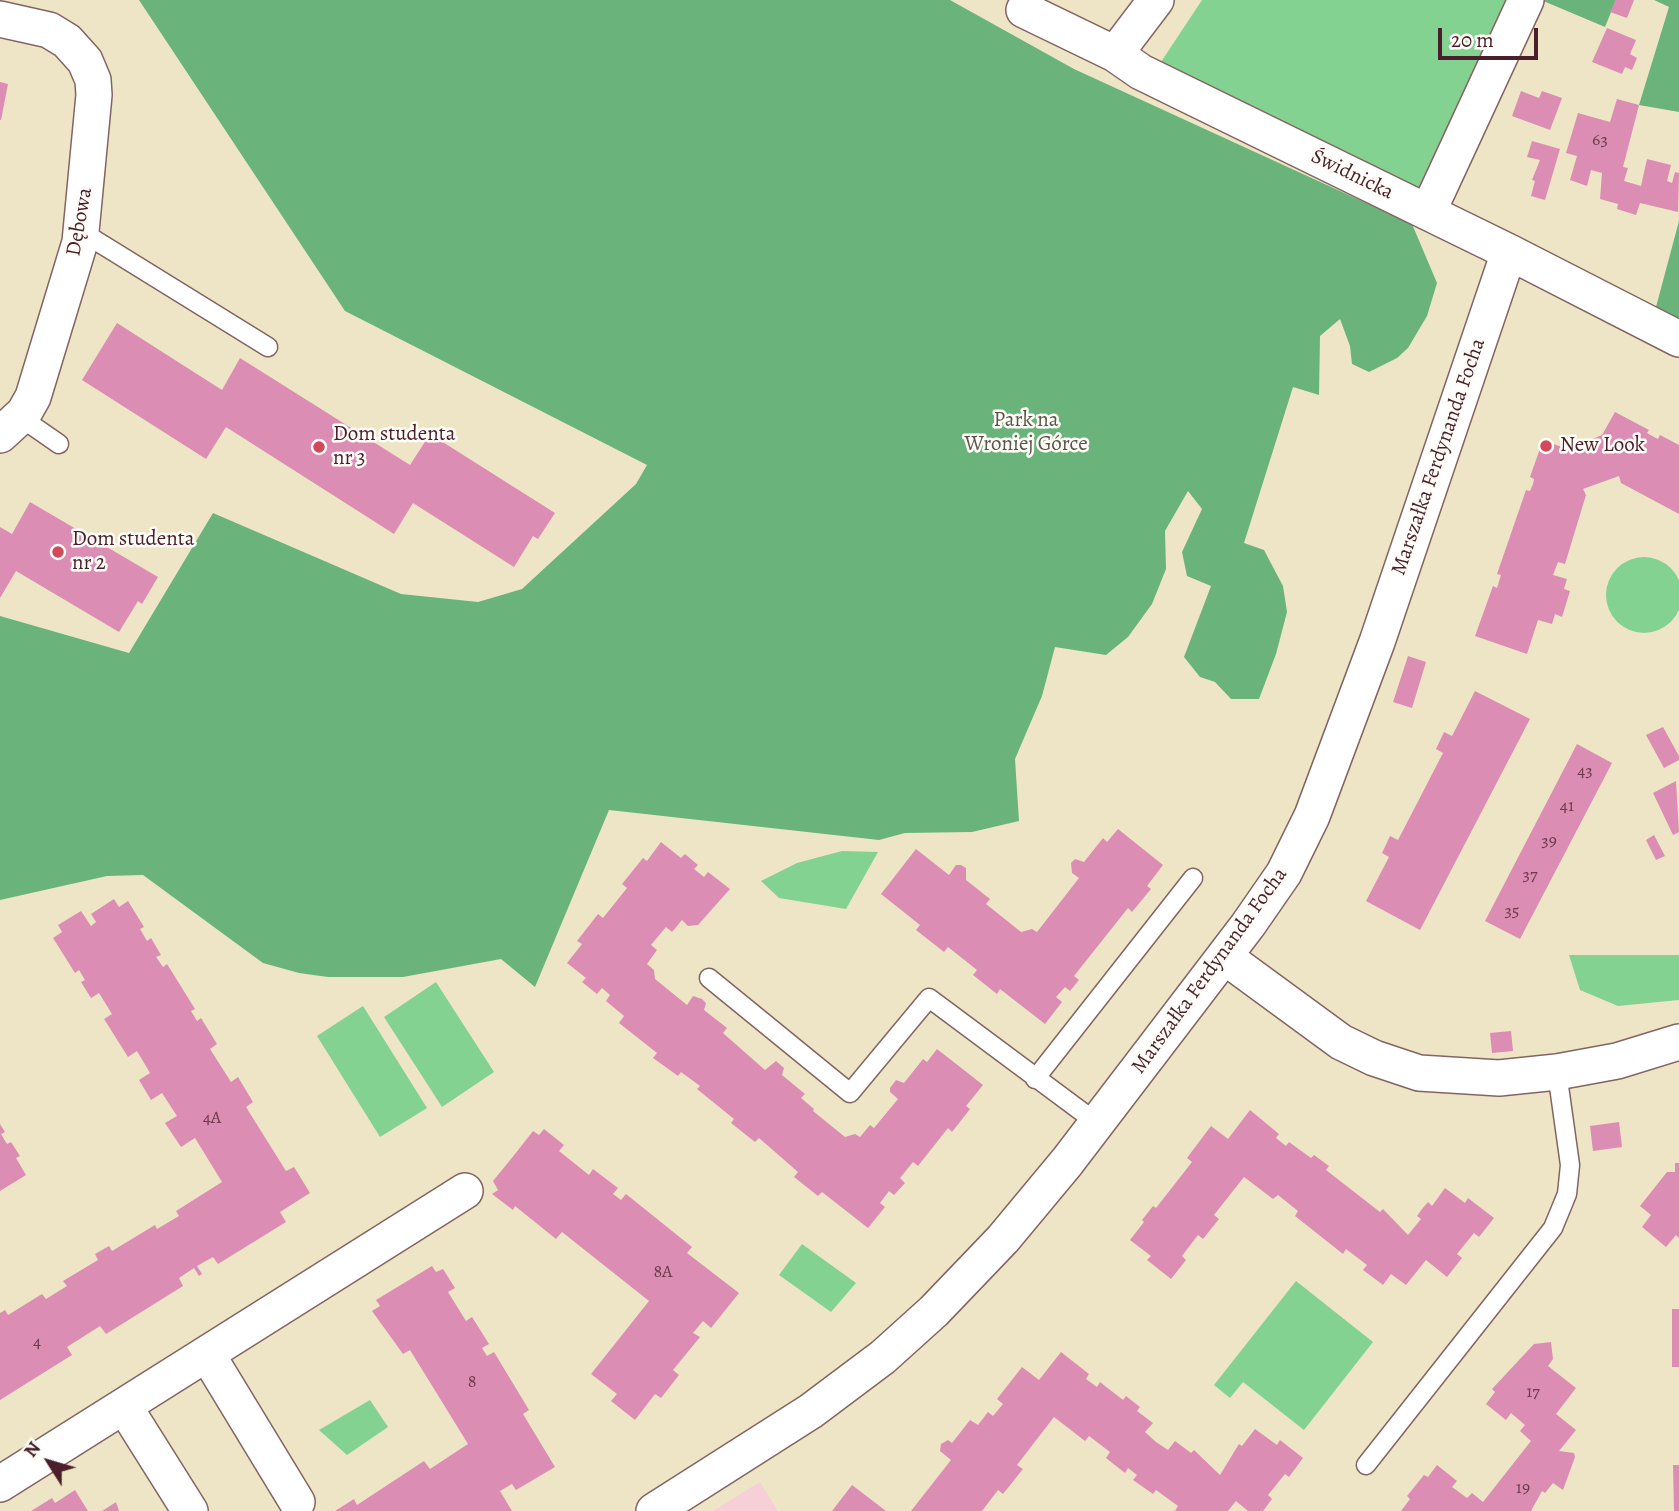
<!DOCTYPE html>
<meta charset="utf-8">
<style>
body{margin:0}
#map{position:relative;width:1679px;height:1511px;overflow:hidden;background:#eee5c6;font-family:Alegreya,serif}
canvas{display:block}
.north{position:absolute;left:14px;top:1427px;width:70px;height:70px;-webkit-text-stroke:5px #fdfcf7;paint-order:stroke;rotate:307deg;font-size:19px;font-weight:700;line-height:28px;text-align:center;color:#4a1f2b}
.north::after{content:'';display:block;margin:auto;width:24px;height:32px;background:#4a1f2b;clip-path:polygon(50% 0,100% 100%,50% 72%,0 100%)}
.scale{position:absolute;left:1438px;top:28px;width:100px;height:32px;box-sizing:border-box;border:4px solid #4a1f2b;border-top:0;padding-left:9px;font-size:21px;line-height:24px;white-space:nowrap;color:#4a1f2b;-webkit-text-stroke:5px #fdfcf7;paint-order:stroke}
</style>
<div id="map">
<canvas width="1679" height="1511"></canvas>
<div class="north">N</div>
<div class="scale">20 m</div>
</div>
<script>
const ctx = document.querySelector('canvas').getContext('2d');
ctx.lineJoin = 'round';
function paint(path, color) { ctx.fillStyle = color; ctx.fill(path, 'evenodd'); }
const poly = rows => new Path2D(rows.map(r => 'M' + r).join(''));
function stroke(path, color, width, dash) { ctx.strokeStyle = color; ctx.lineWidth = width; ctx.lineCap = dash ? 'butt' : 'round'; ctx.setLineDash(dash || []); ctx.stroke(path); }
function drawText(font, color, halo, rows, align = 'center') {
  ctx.font = font + ' Alegreya,serif'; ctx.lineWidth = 5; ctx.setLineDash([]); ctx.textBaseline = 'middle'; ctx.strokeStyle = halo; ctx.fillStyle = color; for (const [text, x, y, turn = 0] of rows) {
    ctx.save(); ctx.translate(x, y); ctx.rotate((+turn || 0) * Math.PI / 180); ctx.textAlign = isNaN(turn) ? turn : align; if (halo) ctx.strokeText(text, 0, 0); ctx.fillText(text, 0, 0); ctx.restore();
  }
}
const built = poly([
 [760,1482,778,1511,713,1511]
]);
const green = poly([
 [1202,0,1520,0,1428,193,1159,65],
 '1606 595a38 38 0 1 1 76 0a38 38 0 1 1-76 0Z',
 [842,851,878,852,846,909,779,898,761,881,797,863],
 [1569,955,1679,955,1679,1000,1618,1006,1580,990],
 [436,982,494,1072,442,1107,384,1017],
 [363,1006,427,1108,380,1137,317,1036],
 [802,1244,856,1283,831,1312,779,1275],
 [1296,1281,1373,1342,1304,1430,1243,1382,1230,1398,1214,1385],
 [370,1400,388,1427,347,1455,319,1430]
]);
const forest = poly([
 [139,0,950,0,1074,69,1412,224,1437,283,1427,316,1408,348,1397,358,1369,372,1352,364,1350,346,1340,319,1320,336,1319,395,1293,387,1244,543,1264,550,1283,586,1287,612,1276,654,1259,699,1231,699,1215,682,1200,677,1184,657,1211,586,1187,576,1182,552,1202,509,1188,491,1165,531,1166,569,1152,604,1128,637,1106,655,1055,647,1042,696,1015,759,1019,821,972,832,905,833,879,840,609,810,535,987,501,959,403,977,328,977,299,973,263,963,143,875,107,876,0,900,0,616,129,653,213,513,401,594,478,602,522,589,636,484,647,465,345,311],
 [1541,0,1616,0,1605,27],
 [1654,0,1679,0,1679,112,1639,105,1669,7],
 [1679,221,1679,319,1656,307]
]);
const building = poly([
 [1616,0,1634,0,1627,18,1610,12],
 [1607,28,1636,40,1630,54,1637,58,1632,70,1625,67,1622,74,1592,62],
 [0,82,8,84,1,120,0,120],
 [1521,91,1539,98,1542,91,1562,98,1550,130,1512,116],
 [1617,99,1639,105,1623,167,1628,168,1624,181,1641,186,1647,159,1671,165,1667,181,1672,183,1675,172,1679,173,1678,212,1640,203,1636,215,1617,209,1618,204,1600,199,1602,173,1591,170,1587,186,1570,180,1577,156,1566,153,1578,113,1610,122],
 [1532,141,1560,149,1545,200,1531,196,1535,181,1532,180,1540,160,1527,157],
 [117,323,222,390,240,358,410,465,430,434,555,513,538,539,533,536,514,567,413,503,394,534,226,427,206,459,82,380],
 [1615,412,1649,430,1647,433,1654,437,1658,439,1660,435,1679,445,1679,514,1621,483,1619,476,1583,489,1586,495,1565,564,1558,562,1553,575,1567,579,1564,589,1570,591,1562,617,1555,614,1552,624,1538,620,1527,654,1475,636,1493,586,1497,588,1501,575,1497,574,1526,490,1530,491,1533,484,1534,479,1530,477,1543,440,1567,449,1602,435],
 [30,502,158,577,142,604,138,601,119,632,16,571,0,598,0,527,12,534],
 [1408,656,1426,662,1412,708,1393,702],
 [1475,691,1530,719,1420,930,1366,901,1389,857,1382,853,1390,836,1398,840,1443,753,1436,749,1444,732,1452,736],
 [1663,727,1679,756,1679,760,1664,768,1646,735],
 [1577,744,1612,763,1520,939,1485,921],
 [1676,781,1679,832,1673,835,1653,793],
 [1118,829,1163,865,1147,886,1151,889,1132,912,1128,908,1074,976,1079,980,1070,991,1065,987,1056,997,1062,1002,1045,1024,1000,989,997,994,973,975,977,970,948,947,944,952,916,930,920,925,881,894,916,849,949,875,956,865,961,865,966,868,966,880,990,899,986,904,1021,932,1032,929,1037,932,1079,878,1072,873,1071,863,1075,859,1084,862,1103,838,1107,842],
 [1654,835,1665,856,1656,860,1646,840],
 [661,842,681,858,685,854,698,865,694,869,704,877,708,872,730,889,698,925,688,926,682,920,672,932,666,927,651,945,657,950,647,964,654,970,655,979,687,1005,693,996,702,999,706,1003,704,1010,727,1028,723,1033,765,1070,776,1061,784,1068,782,1075,805,1094,801,1098,814,1109,813,1111,845,1137,855,1134,860,1137,870,1125,874,1128,898,1099,890,1092,890,1088,896,1080,904,1083,923,1059,927,1062,937,1049,983,1085,966,1106,970,1109,952,1132,948,1128,918,1166,913,1162,900,1178,905,1183,894,1195,889,1191,880,1203,885,1207,868,1228,822,1192,818,1196,794,1177,798,1172,759,1138,755,1142,731,1123,734,1119,697,1089,700,1086,681,1072,678,1076,653,1058,657,1053,619,1023,624,1016,606,1001,610,995,602,988,597,994,582,982,586,978,567,963,582,944,577,941,598,914,603,918,627,888,622,884,643,858,647,861],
 [114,899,119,907,128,901,144,927,140,929,147,941,151,938,161,955,156,957,163,967,167,964,195,1009,191,1011,197,1021,201,1018,217,1044,210,1049,231,1082,238,1077,253,1102,246,1107,286,1171,294,1167,310,1193,280,1212,286,1222,218,1264,213,1257,197,1266,202,1274,199,1276,194,1268,179,1278,183,1286,106,1334,100,1326,67,1347,72,1355,0,1400,0,1313,5,1310,8,1315,42,1294,46,1299,54,1294,67,1286,63,1281,98,1260,95,1254,109,1246,112,1251,155,1225,157,1229,179,1216,176,1211,222,1182,195,1138,181,1147,165,1123,177,1116,162,1093,151,1100,139,1080,150,1073,137,1051,128,1057,104,1019,112,1014,99,993,91,998,81,982,85,980,79,970,75,973,53,938,62,932,58,925,81,911,91,926,96,922,91,914],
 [1511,1031,1513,1051,1492,1053,1490,1033],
 [1250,1110,1279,1134,1276,1138,1286,1146,1289,1142,1311,1158,1314,1155,1329,1166,1326,1170,1380,1212,1383,1209,1408,1235,1421,1219,1417,1216,1422,1209,1428,1202,1432,1206,1445,1188,1465,1203,1468,1198,1494,1218,1479,1237,1474,1233,1457,1254,1462,1258,1447,1277,1426,1260,1406,1285,1391,1274,1383,1285,1363,1270,1367,1265,1346,1249,1343,1254,1295,1216,1298,1211,1278,1195,1273,1199,1244,1177,1214,1215,1219,1219,1203,1239,1198,1235,1182,1256,1186,1260,1171,1279,1147,1260,1151,1256,1130,1240,1144,1222,1142,1220,1153,1206,1156,1208,1192,1162,1187,1158,1211,1126,1228,1139],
 [1619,1122,1622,1147,1593,1151,1590,1126],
 [0,1124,5,1132,1,1134,7,1144,11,1142,20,1156,16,1158,26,1175,0,1191],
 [544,1129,564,1145,559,1151,589,1175,593,1169,618,1188,613,1194,621,1200,626,1194,692,1247,687,1253,739,1293,711,1328,703,1321,693,1333,700,1337,673,1370,679,1375,661,1398,655,1394,635,1420,611,1401,617,1394,591,1374,649,1301,562,1232,556,1239,515,1206,513,1210,492,1194,498,1190,493,1181,515,1154,533,1131,539,1135],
 [1675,1163,1679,1163,1679,1238,1676,1235,1666,1247,1642,1227,1651,1215,1640,1206,1667,1172,1675,1172],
 [432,1266,436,1272,443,1269,455,1288,448,1292,466,1321,472,1317,489,1344,482,1348,487,1356,494,1352,529,1410,523,1414,555,1467,516,1490,512,1484,500,1491,512,1511,335,1511,354,1499,357,1505,424,1461,430,1469,468,1444,410,1350,403,1354,372,1311,380,1306,376,1300],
 [1672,1309,1679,1309,1679,1367,1672,1367],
 [1551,1342,1553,1359,1548,1366,1576,1388,1556,1414,1576,1430,1559,1451,1574,1453,1575,1457,1563,1490,1553,1483,1545,1493,1542,1491,1531,1511,1401,1511,1410,1499,1407,1496,1424,1475,1428,1477,1437,1465,1457,1481,1452,1487,1467,1498,1472,1493,1483,1502,1531,1441,1520,1431,1525,1425,1511,1413,1506,1420,1486,1404,1495,1392,1492,1389,1534,1344],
 [1061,1352,1089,1374,1086,1379,1097,1387,1100,1382,1123,1400,1126,1396,1140,1407,1137,1411,1153,1423,1145,1432,1156,1442,1168,1450,1175,1441,1191,1453,1194,1450,1220,1475,1239,1444,1242,1446,1255,1429,1277,1445,1280,1440,1303,1458,1289,1477,1285,1474,1268,1495,1272,1499,1263,1511,1248,1511,1236,1501,1228,1511,1175,1511,1178,1506,1156,1490,1153,1494,1133,1480,1137,1475,1128,1468,1125,1473,1106,1458,1110,1452,1089,1436,1085,1441,1054,1417,1017,1465,1023,1469,1003,1494,998,1490,982,1511,911,1511,951,1460,940,1451,941,1444,948,1440,952,1443,970,1420,978,1425,988,1412,993,1416,1003,1404,997,1399,1022,1367,1039,1380],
 [1673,1465,1679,1465,1679,1511,1674,1511],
 [852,1485,886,1511,832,1511],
 [75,1490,88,1511,31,1511,52,1498,55,1503],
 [116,1502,119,1511,102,1511,113,1504]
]);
const service = poly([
 [82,232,268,347],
 [20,417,59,444],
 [709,978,850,1093,929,998,1097,1123],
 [1035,1079,1193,878],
 [1366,1465,1553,1228,1567,1194,1570,1165,1557,1072]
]);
const minor = poly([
 [1024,10,1115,54,1141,72,1509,252,1679,339],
 [0,19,49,30,67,41,85,61,93,80,94,95,80,242,33,397,24,413,0,435],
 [1115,54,1156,0],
 [1428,212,1526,0],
 [1225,957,1341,1042,1374,1058,1419,1073,1499,1078,1557,1072,1617,1061,1679,1042],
 [207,1354,297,1502],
 [124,1406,190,1511],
 [0,1484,465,1191],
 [654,1511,811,1411,883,1357,934,1311,1003,1239,1067,1162,1248,925,1284,873,1312,816,1377,642,1509,252]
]);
const markers = [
 [1546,446,7,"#d1495b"],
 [319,447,7,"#d1495b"],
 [58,552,7,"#d1495b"]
];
const numberNames = [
 ["63",1600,141],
 ["43",1585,772],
 ["41",1567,807],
 ["39",1549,842],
 ["37",1530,876],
 ["35",1512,912],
 ["4A",212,1119],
 ["8A",663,1273],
 ["4",37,1343],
 ["8",472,1383],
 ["17",1533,1393],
 ["19",1523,1489]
];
const streetNames = [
 ["Świdnicka",1352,175,26],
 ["Dębowa",80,222,-80],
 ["Marszałka Ferdynanda Focha",1439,457,-71],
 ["Marszałka Ferdynanda Focha",1210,971,-54]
];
const parkNames = [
 ["Park na",1026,421],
 ["Wroniej Górce",1026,445]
];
const poiNames = [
 ["Dom studenta",333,435],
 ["nr 3",333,459],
 ["New Look",1560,446],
 ["Dom studenta",72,540],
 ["nr 2",72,564]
];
paint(built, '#f6cfd7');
paint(green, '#83d292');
paint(forest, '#6ab47c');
paint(building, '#dc8db3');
stroke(service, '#836461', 21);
stroke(minor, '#836461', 38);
stroke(service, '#fff', 18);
stroke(minor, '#fff', 35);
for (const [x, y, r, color] of markers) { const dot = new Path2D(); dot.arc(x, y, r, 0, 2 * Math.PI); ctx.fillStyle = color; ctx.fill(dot); stroke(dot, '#fdfcf7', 2.5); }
drawText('18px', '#6e3a4d', null, numberNames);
drawText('21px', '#4a1f2b', '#fdfcf7', streetNames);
drawText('21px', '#5b554a', '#fdfcf7', parkNames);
drawText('21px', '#4a1f2b', '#fdfcf7', poiNames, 'left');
</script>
